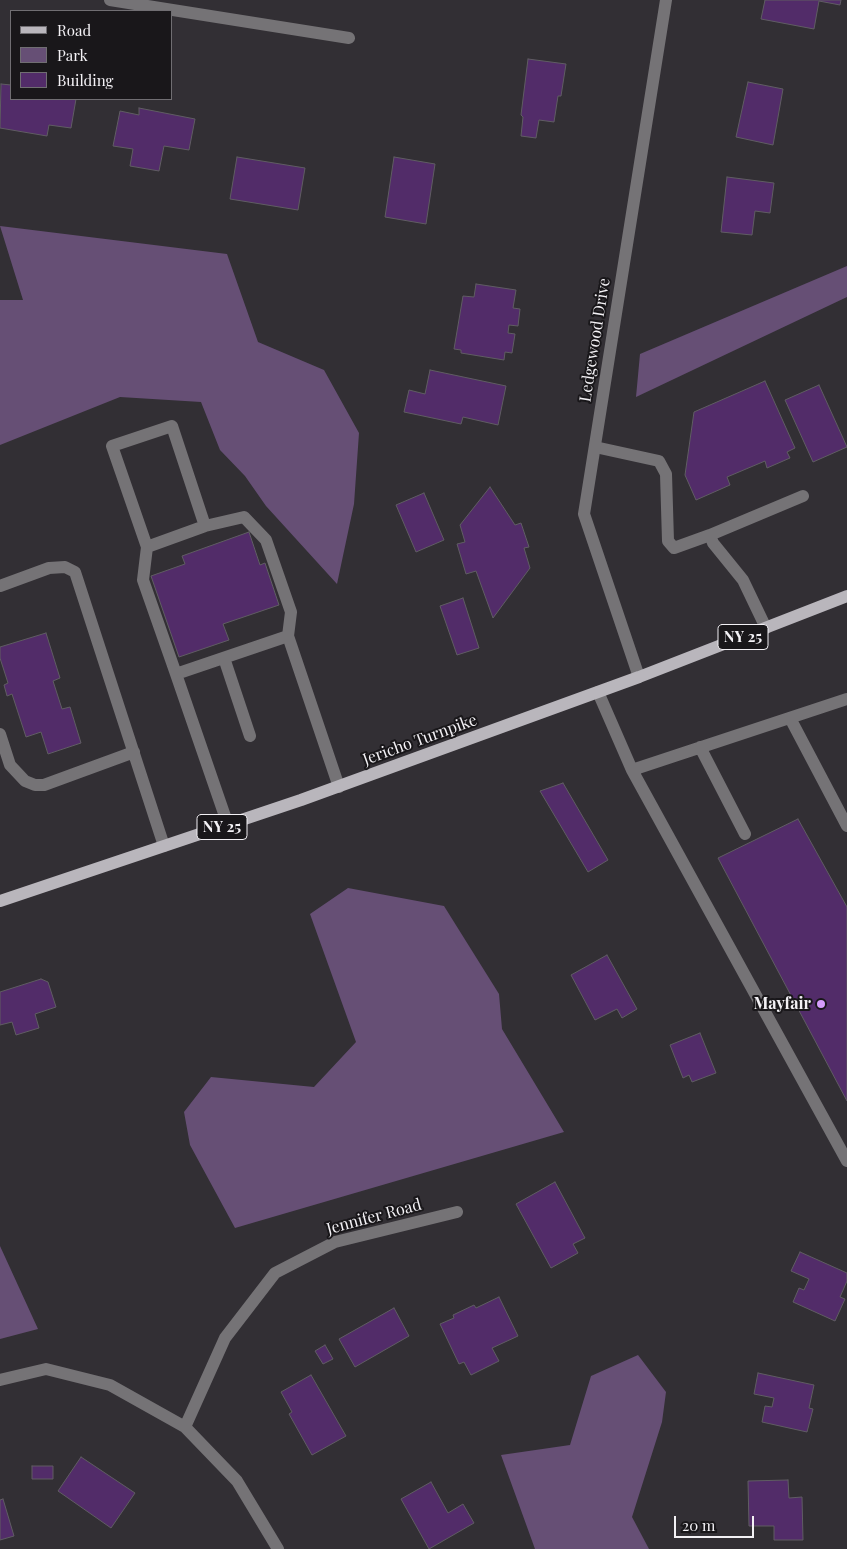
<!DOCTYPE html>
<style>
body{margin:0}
#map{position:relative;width:847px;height:1549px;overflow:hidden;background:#322f34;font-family:"Playfair Display",serif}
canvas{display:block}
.legend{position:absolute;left:10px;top:10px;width:162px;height:90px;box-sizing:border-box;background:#19171a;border:1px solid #706e72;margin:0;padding:6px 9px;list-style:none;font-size:15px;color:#f3f1f5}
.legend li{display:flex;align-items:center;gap:10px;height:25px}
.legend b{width:25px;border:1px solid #706e72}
.scale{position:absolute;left:674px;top:1516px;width:80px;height:22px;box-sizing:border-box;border:2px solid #f3f1f5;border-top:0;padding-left:6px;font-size:15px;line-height:18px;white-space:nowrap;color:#f3f1f5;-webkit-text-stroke:4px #19171a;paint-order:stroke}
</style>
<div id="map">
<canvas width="847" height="1549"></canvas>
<ul class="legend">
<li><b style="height:6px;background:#b9b6bc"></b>Road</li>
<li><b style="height:14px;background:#664f75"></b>Park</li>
<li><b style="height:14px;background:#522c69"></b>Building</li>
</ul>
<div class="scale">20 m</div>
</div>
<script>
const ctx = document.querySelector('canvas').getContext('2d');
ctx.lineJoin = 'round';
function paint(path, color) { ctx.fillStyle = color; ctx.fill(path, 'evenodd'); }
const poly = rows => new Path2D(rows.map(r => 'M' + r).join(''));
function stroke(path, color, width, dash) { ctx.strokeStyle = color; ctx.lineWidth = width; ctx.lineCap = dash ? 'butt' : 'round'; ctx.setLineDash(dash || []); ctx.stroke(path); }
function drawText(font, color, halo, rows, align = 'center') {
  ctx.font = font + ' "Playfair Display",serif'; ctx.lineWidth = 4; ctx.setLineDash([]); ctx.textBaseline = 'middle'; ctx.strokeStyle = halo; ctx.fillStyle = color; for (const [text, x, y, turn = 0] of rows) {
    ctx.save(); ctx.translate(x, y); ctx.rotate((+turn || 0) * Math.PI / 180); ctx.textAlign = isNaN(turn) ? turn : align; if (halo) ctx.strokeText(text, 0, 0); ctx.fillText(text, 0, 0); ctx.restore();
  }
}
const green = poly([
 [0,226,227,254,258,342,324,370,359,433,354,504,337,584,266,506,245,476,220,450,201,402,120,397,0,445,0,300,23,300],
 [847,266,847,297,636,397,640,354],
 [348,888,444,906,499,994,502,1029,564,1132,235,1228,190,1145,184,1112,211,1077,314,1087,356,1042,310,914],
 [0,1246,38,1329,0,1339],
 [638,1355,666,1392,662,1422,632,1517,649,1549,535,1549,501,1455,570,1445,591,1376]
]);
const building = poly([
 [765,0,841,0,840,5,819,1,814,29,761,19,765,0],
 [528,59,566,64,561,96,558,96,554,122,539,120,536,138,521,136,523,117,521,115,528,59],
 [748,82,783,89,773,145,736,137,748,82],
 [1,84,11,85,11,99,76,99,71,128,49,125,47,136,0,128,1,84],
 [139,108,195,119,189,150,164,146,159,171,130,166,133,149,113,146,120,111,139,115,139,108],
 [237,157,305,168,298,210,230,199,237,157],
 [394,157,435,164,426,224,385,217,394,157],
 [727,177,774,183,770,213,755,211,752,235,721,232,727,177],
 [476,284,516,290,513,308,520,309,518,326,509,325,508,333,515,334,512,353,505,352,504,360,461,353,461,350,454,349,463,296,474,297,476,284],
 [430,370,506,386,498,425,463,417,461,424,404,412,409,390,425,394,430,370],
 [765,381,795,448,787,452,790,458,767,468,765,461,727,477,730,485,696,500,685,475,694,412,765,381],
 [819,385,847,447,813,462,785,400,819,385],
 [490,487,515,525,521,523,529,547,524,548,530,568,493,618,476,571,466,574,457,544,465,542,460,525,490,487],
 [424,493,444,540,416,552,396,505,424,493],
 [249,532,260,565,265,563,279,605,223,624,229,640,179,657,151,576,185,564,182,556,249,532],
 [463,598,479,648,457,655,440,606,463,598],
 [46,633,60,678,53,681,62,709,70,707,81,743,48,754,41,732,26,737,12,694,7,696,4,685,8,683,0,658,0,647,46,633],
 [563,783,608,860,588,872,540,791,563,783],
 [798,819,847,907,847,1101,718,858,798,819],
 [607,955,637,1009,622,1018,617,1009,595,1020,571,975,607,955],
 [41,979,48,982,56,1007,35,1014,39,1028,16,1035,12,1022,0,1025,0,992,41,979],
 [700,1033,716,1073,692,1082,689,1075,683,1078,670,1045,700,1033],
 [555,1182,585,1238,573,1244,578,1253,551,1268,516,1204,555,1182],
 [800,1252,847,1273,847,1281,840,1297,845,1299,835,1321,793,1302,799,1288,804,1290,809,1279,791,1271,800,1252],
 [499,1297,518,1336,492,1348,499,1361,471,1375,464,1362,459,1364,440,1324,454,1318,453,1315,474,1305,476,1308,499,1297],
 [394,1308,409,1336,355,1367,339,1339,394,1308],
 [325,1345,333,1359,323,1364,315,1351,325,1345],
 [758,1373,814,1385,809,1408,813,1409,807,1432,762,1422,765,1406,772,1407,774,1398,754,1394,758,1373],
 [311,1375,346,1436,312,1455,289,1414,292,1412,281,1392,311,1375],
 [81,1457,135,1493,111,1528,58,1491,81,1457],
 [32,1466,53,1466,53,1479,32,1479,32,1466],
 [788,1480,789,1498,802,1497,803,1540,774,1540,774,1526,749,1526,748,1481,788,1480],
 [431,1482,448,1513,463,1504,474,1523,429,1549,401,1499,431,1482],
 [3,1499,14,1536,0,1540,0,1500,3,1499]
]);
const service = poly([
 [595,447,659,461,666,474,668,541,674,548,710,535],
 [147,547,205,526,244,517,266,540,291,612,288,636],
 [0,586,49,568,65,567,75,572,164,846],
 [766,628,743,580,713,543,710,535,803,496],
 [224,658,250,736],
 [176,674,143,580,147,547,112,446,172,426,205,526],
 [598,692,632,770],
 [847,699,632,770,847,1161],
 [790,718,847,826],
 [0,734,10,765,25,781,35,785,44,785,134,752],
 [700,747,745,834],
 [228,825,176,674,288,636,339,787]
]);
const minor = poly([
 [110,0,349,38],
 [0,1380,46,1369,110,1385,185,1427,237,1481,278,1549],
 [185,1427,225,1338,275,1273,335,1242,457,1212]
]);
const tertiary = poly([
 [639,677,584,514,666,0]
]);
const primary = poly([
 [0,901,301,800,639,677,847,596]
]);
const markers = [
 [821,1004,5,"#d59cfb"]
];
const shields = [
 [743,637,50],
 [222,827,50]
];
const shieldNames = [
 ["NY 25",743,637],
 ["NY 25",222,827]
];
const streetNames = [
 ["Ledgewood Drive",595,340,-81],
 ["Jericho Turnpike",420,740,-20],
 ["Jennifer Road",374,1217,-15]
];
const poiNames = [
 ["Mayfair",811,1004]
];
paint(green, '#664f75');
paint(building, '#522c69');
stroke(building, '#605d63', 1);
stroke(service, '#757376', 12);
stroke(minor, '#757376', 12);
stroke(tertiary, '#757376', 12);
stroke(primary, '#b9b6bc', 12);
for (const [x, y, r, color] of markers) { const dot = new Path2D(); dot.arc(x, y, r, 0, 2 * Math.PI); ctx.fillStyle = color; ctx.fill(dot); stroke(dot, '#19171a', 2); }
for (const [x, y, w] of shields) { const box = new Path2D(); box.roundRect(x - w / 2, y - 12.5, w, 25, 4); ctx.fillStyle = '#19171a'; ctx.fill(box); stroke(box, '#f3f1f5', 1); }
drawText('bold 15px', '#f3f1f5', null, shieldNames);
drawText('16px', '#f3f1f5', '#19171a', streetNames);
drawText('bold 16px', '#f3f1f5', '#19171a', poiNames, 'right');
</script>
